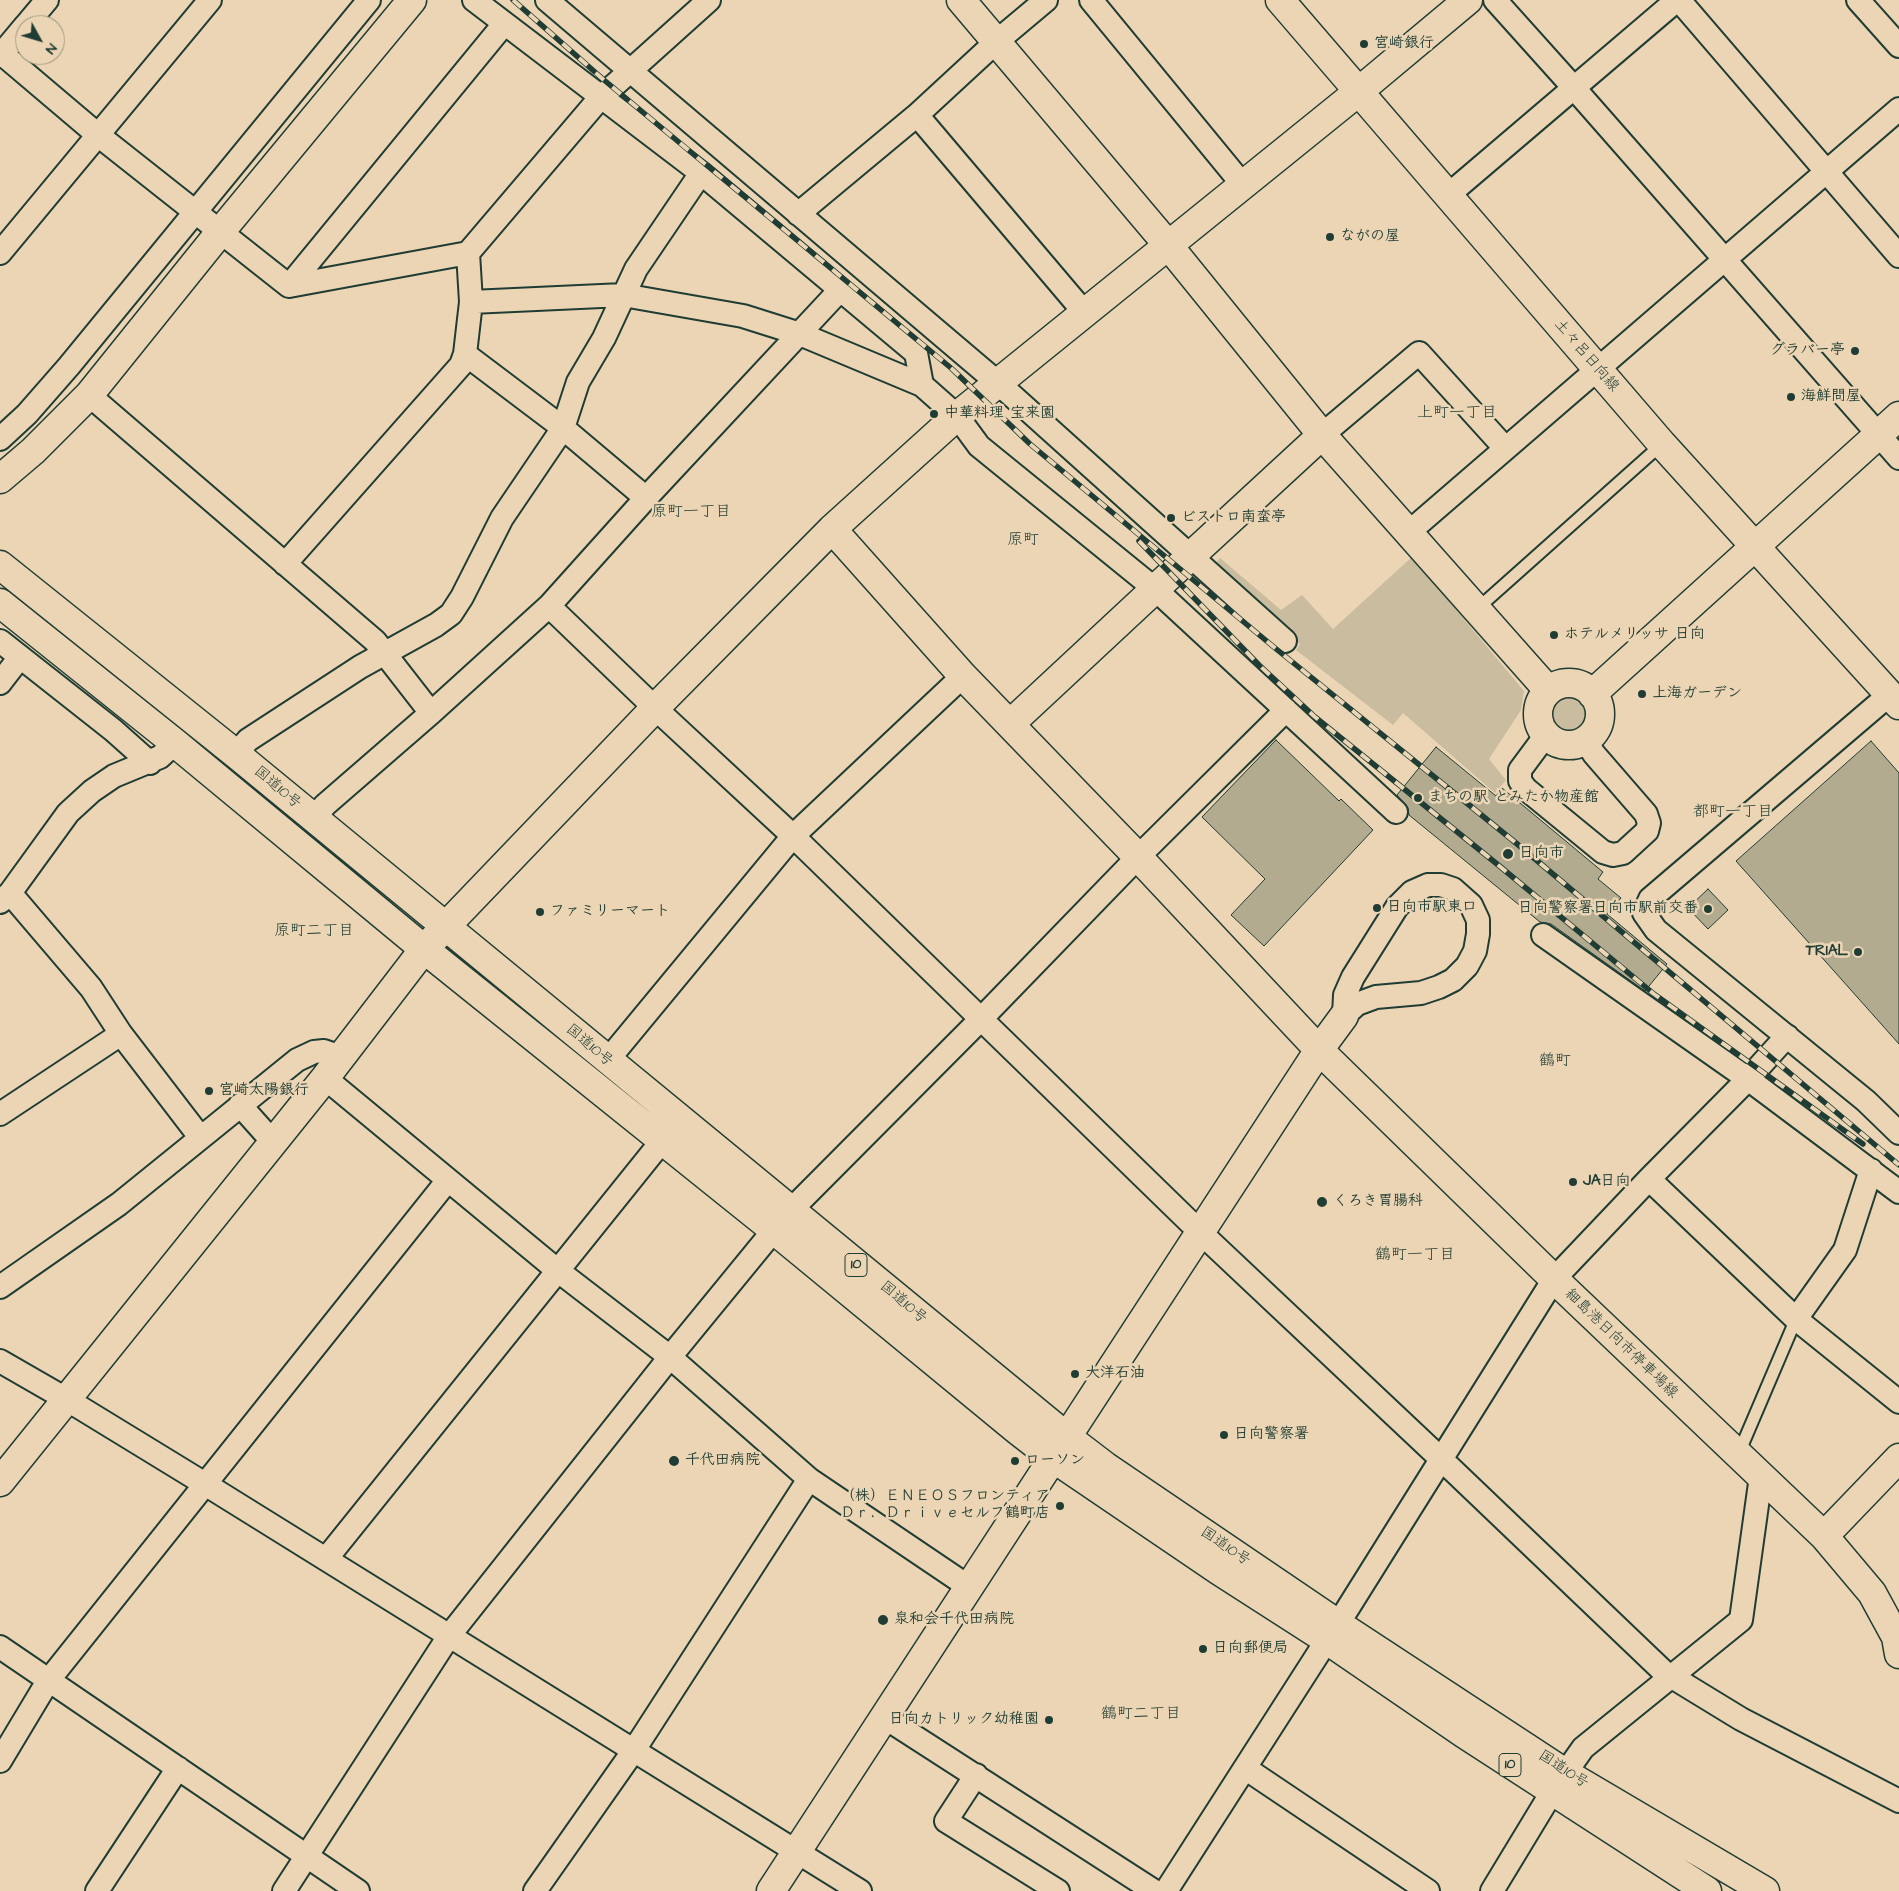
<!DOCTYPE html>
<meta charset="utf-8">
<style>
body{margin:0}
#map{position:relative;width:1899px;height:1891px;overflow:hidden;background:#ecd5b4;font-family:"Architects Daughter",sans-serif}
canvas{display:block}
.north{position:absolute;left:15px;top:15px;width:50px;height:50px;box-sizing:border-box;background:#ecd5b4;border:1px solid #9a9881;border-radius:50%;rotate:129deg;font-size:14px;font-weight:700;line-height:20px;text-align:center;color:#1f3d34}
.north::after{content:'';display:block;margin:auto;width:18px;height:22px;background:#1f3d34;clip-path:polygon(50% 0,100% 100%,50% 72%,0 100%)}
</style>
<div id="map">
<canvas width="1899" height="1891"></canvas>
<div class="north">N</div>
</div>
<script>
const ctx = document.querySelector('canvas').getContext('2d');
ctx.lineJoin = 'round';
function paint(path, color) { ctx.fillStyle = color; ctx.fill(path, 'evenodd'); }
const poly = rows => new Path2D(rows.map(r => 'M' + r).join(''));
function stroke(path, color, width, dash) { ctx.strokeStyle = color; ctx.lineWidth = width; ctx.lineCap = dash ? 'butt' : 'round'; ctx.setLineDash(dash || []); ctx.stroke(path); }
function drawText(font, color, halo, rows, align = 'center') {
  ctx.font = font + ' "Architects Daughter","Klee One",sans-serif'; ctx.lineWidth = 5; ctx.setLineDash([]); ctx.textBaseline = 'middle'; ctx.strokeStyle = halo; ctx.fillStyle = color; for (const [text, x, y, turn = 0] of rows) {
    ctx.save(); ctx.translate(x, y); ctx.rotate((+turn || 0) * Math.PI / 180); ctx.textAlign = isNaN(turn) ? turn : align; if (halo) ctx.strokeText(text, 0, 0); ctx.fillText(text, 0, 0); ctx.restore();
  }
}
const green = poly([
 [1412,557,1524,691,1521,710,1489,759,1506,780,1495,793,1403,713,1393,725,1296,650,1300,644,1214,565,1220,558,1281,610,1302,595,1333,629],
 '1550 715a18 18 0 1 1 36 0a18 18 0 1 1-36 0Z'
]);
const building = poly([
 [1276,740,1339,801,1341,799,1373,830,1264,946,1231,915,1265,879,1202,817,1276,740],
 [1871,741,1899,773,1899,1044,1736,861,1871,741],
 [1436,747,1496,796,1502,788,1603,872,1598,879,1621,898,1607,914,1667,964,1645,991,1551,924,1540,922,1409,815,1408,808,1397,795,1436,747],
 [1708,889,1728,910,1708,929,1688,908,1708,889]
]);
const lane = poly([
 [1477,609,1662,444],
 [1738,1455,1796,1319]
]);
const street = poly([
 [547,0,998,383,1285,641],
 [1046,0,996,42,917,115,1084,312],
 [1091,0,1243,185],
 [1495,0,1574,88,1899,458],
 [1679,0,1899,256],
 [1858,0,1899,46],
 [26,25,47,0],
 [0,52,98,135,289,286,468,253,600,98,709,0],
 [0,56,25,26],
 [701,173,916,353,922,385],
 [1447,196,1677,0],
 [798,214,917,115],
 [0,253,210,0],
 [468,253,471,302],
 [289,286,504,24],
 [465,354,563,428,646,498],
 [89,395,375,641,431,713],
 [1322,435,1419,353,1505,448],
 [0,439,27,414,69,366,369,0],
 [1409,532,1899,109],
 [285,564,461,365,465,354,471,302,623,295,743,316,800,334,922,385,957,416,979,446,1155,589,1396,812],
 [549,606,655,708,793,836,1200,1232,1440,1458,1664,1672,1741,1719,1899,1801],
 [0,641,113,730,150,763],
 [0,683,20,657],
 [1889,695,1650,899,1644,913,1656,930,1866,1101,1899,1133],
 [1546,735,1520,770,1520,781,1526,789,1603,852,1613,855,1623,853,1647,831,1649,823,1646,814,1594,754,1585,740],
 [236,754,248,740,360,667,436,625,451,614,462,597,502,518,563,428,578,382,604,338,636,269,701,173,474,0],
 [313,819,325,805,431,713,549,606,646,498,840,290],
 [1428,885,1441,885,1453,889,1471,905,1478,920,1478,934,1475,951,1467,966,1453,980,1439,987,1421,993,1376,997,1357,1004,1344,1016,1345,995,1353,977,1397,907,1412,892,1428,885],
 [10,893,91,988,121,1034,200,1137],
 [0,902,10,893,68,813,92,791,114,776,160,757,175,743],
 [1543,935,1748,1079,1787,1036],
 [607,1061,793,836,963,676],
 [325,1078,557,1270,670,1357,809,1479,969,1587],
 [240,1105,273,1142],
 [0,1114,121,1034],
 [1649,1179,1796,1319,1899,1402],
 [0,1287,119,1204,297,1060,314,1052,324,1051,341,1057],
 [1796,1319,1845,1250,1871,1170],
 [0,1361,66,1399,205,1484,860,1891],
 [326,1559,662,1141],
 [1338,1624,1554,1279,1649,1179,1748,1079,1899,1192],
 [0,1647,358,1891],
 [884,1717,1154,1891],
 [0,1761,48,1681,448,1180],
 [1245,1768,1428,1891],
 [976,1775,946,1821,1058,1891],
 [97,1891,178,1768],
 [284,1891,449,1636,670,1357,774,1230,791,1210,982,1018,1138,857,1286,710],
 [535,1891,634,1750,809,1479],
 [1166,1891,1327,1640],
 [1492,1891,1552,1792,1583,1748,1741,1620,1761,1476]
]);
const secondary = poly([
 [961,0,1168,245,1322,435,1548,690],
 [1280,0,1662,444,1899,705],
 [0,479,33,451,89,395,221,231,412,0],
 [832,529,963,676,1138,857,1319,1050,1554,1279,1824,1536,1872,1593,1896,1637,1899,1654],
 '1538 714a31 31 0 1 1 62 0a31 31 0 1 1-62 0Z',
 [1592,694,1899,416],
 [1010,724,1155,589,1322,435],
 [0,1482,325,1078,424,949,655,708,832,529,957,416,1358,92,1468,0],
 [1824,1536,1899,1458],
 [771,1891,1319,1050,1344,1016]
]);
const highway = poly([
 [0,565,236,754,1067,1437,1105,1466,1338,1624,1565,1773,1765,1891],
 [0,603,175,743,424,949,774,1230,1017,1430,1053,1458,1218,1570,1327,1640,1463,1733,1707,1891]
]);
const rail = poly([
 [513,0,604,80,951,368,1030,444,1275,648,1516,843,1899,1165],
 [1139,541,1259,665,1315,717,1497,864,1654,994,1863,1144]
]);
const markers = [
 [1364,44,5,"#1f3d34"],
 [1330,237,5,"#1f3d34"],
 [1855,351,5,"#1f3d34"],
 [1791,397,5,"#1f3d34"],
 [934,414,5,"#1f3d34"],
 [1171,518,5,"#1f3d34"],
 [1554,635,5,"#1f3d34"],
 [1642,694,5,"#1f3d34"],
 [1418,798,5,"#1f3d34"],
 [1508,854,6,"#1f3d34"],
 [1377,908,5,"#1f3d34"],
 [1708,909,5,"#1f3d34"],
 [540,912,5,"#1f3d34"],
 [1858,952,5,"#1f3d34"],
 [209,1091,5,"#1f3d34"],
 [1573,1182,5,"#1f3d34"],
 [1322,1202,6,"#1f3d34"],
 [1075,1374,5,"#1f3d34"],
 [1224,1435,5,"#1f3d34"],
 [674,1461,6,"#1f3d34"],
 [1015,1461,5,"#1f3d34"],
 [1060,1506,5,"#1f3d34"],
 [883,1620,6,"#1f3d34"],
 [1203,1649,5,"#1f3d34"],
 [1049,1720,5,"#1f3d34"]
];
const shields = [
 [856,1265,22],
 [1510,1765,22]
];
const shieldNames = [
 ["10",856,1265],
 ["10",1510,1765]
];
const poiNames = [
 ["宮崎銀行",1374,44],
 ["ながの屋",1340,237],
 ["グラバー亭",1845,351,"right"],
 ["海鮮問屋",1801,397],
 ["中華料理 宝来園",944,414],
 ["ビストロ南蛮亭",1181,518],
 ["ホテルメリッサ 日向",1564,635],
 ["上海ガーデン",1652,694],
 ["まちの駅 とみたか物産館",1428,798],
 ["日向市",1519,854],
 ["日向市駅東口",1387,908],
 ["日向警察署日向市駅前交番",1698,909,"right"],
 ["ファミリーマート",550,912],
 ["TRIAL",1848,952,"right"],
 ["宮崎太陽銀行",219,1091],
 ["JA日向",1583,1182],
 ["くろき胃腸科",1333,1202],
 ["大洋石油",1085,1374],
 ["日向警察署",1234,1435],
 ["千代田病院",685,1461],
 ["ローソン",1025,1461],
 ["（株）ＥＮＥＯＳフロンティア",1050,1497,"right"],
 ["Ｄｒ．Ｄｒｉｖｅセルフ鶴町店",1050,1514,"right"],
 ["泉和会千代田病院",894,1620],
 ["日向郵便局",1213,1649],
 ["日向カトリック幼稚園",1039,1720,"right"]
];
const streetNames = [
 ["土々呂日向線",1586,356,49],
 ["国道10号",277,788,40],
 ["国道10号",589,1046,40],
 ["国道10号",903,1303,40],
 ["細島港日向市停車場線",1621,1344,44],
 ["国道10号",1225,1547,34],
 ["国道10号",1563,1770,33]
];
const neighbourhoodNames = [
 ["上町一丁目",1457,414],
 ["原町一丁目",691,513],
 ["原町",1023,541],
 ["都町一丁目",1733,813],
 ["原町二丁目",314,932],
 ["鶴町",1555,1062],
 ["鶴町一丁目",1415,1256],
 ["鶴町二丁目",1141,1715]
];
paint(green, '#cabc9f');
paint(building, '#b3ab90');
stroke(building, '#1f3d34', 1);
stroke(lane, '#1f3d34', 15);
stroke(street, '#1f3d34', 26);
stroke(secondary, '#1f3d34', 31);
stroke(highway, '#1f3d34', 31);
stroke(lane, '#ecd5b4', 11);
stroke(street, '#ecd5b4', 22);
stroke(secondary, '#ecd5b4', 28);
stroke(highway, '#ecd5b4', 28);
stroke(rail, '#1f3d34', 5.5);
stroke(rail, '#ecd5b4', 4, [11]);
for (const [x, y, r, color] of markers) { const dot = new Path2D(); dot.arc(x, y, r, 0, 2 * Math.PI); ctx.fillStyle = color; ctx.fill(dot); stroke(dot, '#ecd5b4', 2); }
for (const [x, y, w] of shields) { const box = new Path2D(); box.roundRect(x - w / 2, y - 11.5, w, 23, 4); ctx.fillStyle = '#ecd5b4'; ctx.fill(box); stroke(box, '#1f3d34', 1); }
drawText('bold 14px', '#1f3d34', null, shieldNames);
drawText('bold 15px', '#1f3d34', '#ecd5b4', poiNames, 'left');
drawText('15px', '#1f3d34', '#ecd5b4', streetNames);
drawText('16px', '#1f3d34', '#ecd5b4', neighbourhoodNames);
</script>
